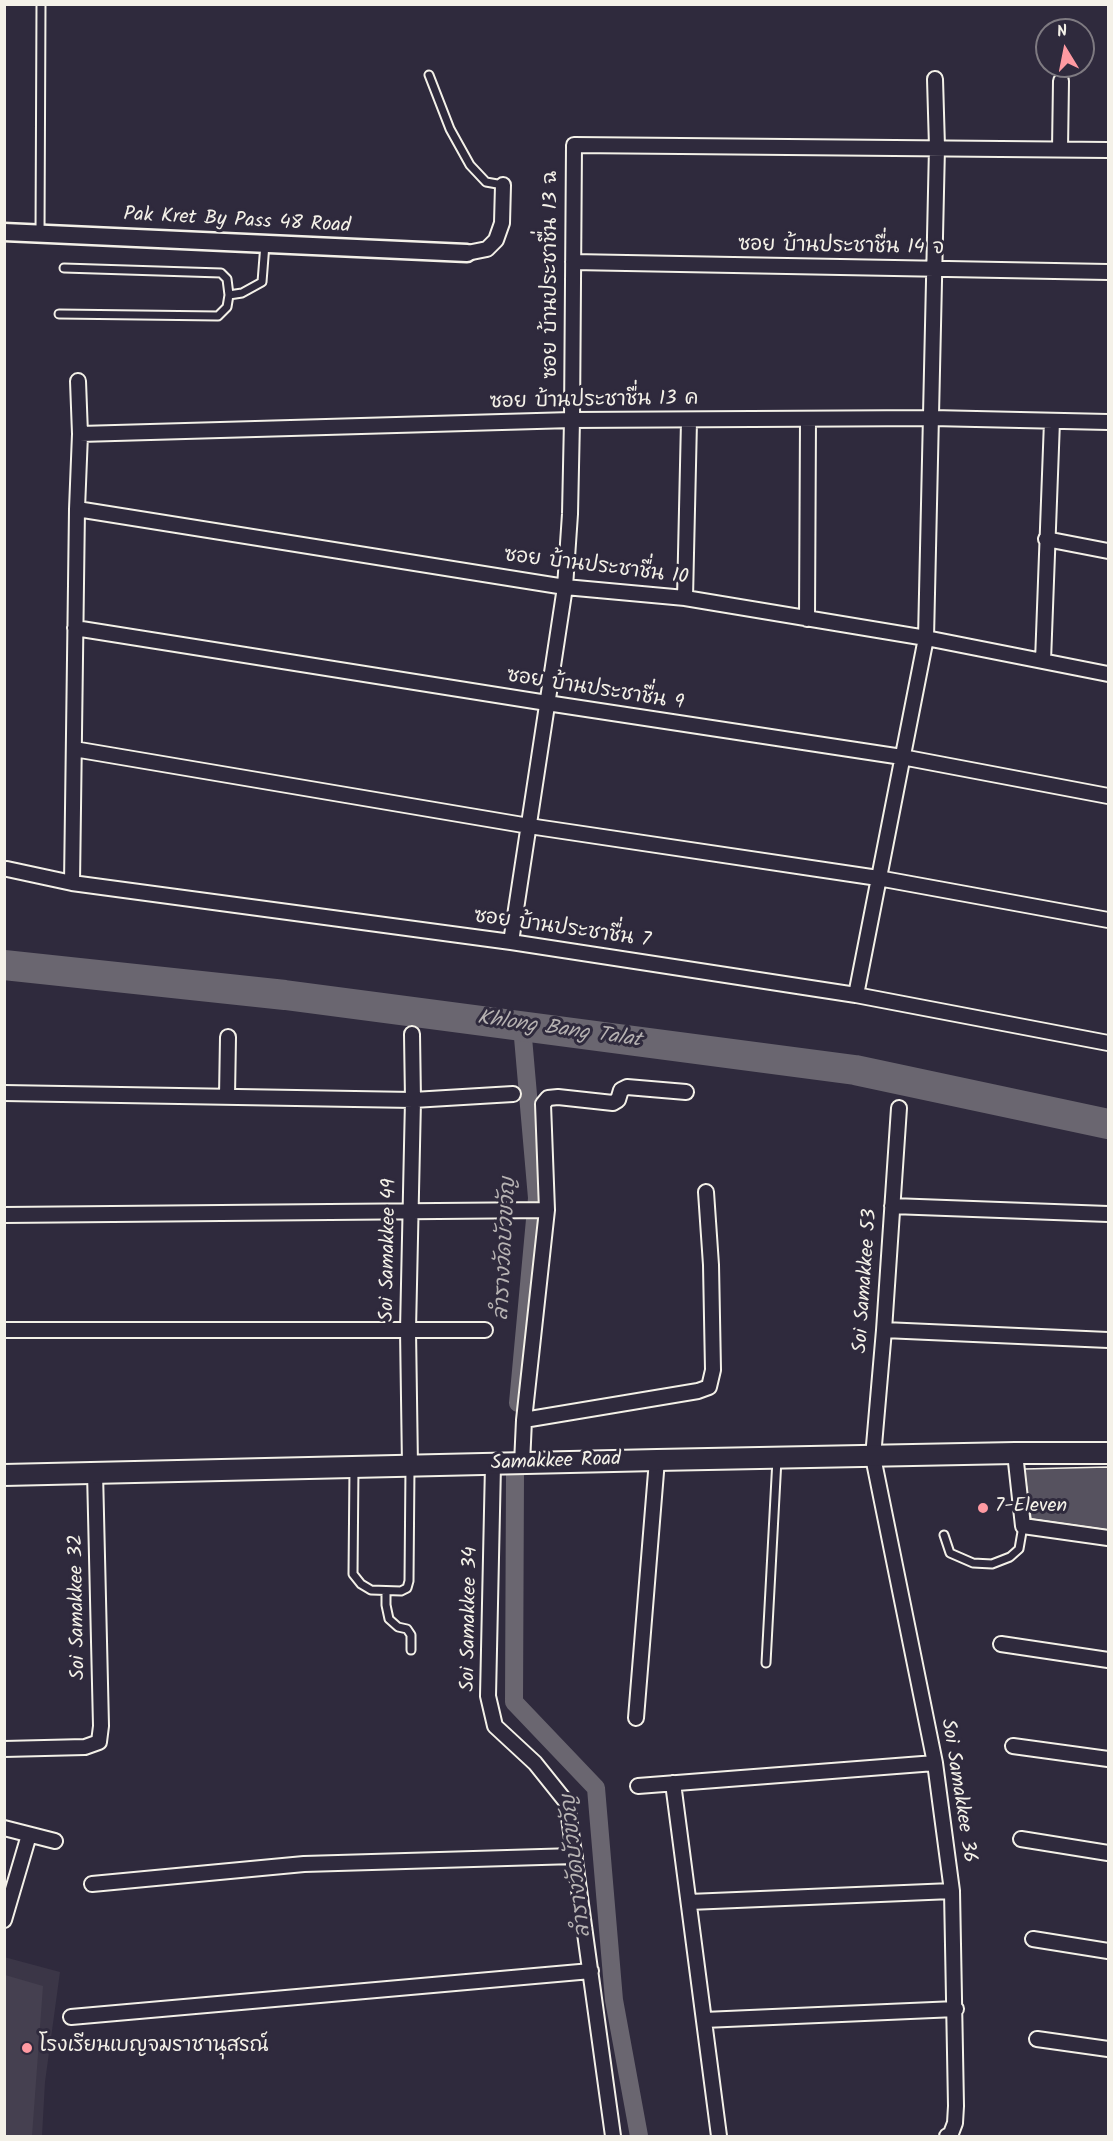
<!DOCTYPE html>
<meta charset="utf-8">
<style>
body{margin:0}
#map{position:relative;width:1113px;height:2141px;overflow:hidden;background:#2f2a3d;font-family:Kalam,sans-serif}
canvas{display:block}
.frame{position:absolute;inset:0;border:6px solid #f4f1e8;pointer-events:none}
.north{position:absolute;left:1035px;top:18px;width:60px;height:60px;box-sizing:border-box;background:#2f2a3d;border:2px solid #7e7a81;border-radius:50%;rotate:350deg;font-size:16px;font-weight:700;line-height:24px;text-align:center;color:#f4f1e8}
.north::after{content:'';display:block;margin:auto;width:21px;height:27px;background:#ff9aa2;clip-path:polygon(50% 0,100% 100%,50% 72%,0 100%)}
</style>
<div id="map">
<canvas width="1113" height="2141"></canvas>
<div class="frame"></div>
<div class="north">N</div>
</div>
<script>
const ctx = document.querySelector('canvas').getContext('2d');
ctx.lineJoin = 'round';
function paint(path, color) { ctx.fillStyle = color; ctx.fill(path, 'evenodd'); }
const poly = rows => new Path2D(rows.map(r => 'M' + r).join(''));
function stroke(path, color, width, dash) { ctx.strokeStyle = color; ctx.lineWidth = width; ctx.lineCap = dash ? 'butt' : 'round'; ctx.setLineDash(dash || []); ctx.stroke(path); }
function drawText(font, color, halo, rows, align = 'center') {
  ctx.font = font + ' Kalam,"Playpen Sans Thai",sans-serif'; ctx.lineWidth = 6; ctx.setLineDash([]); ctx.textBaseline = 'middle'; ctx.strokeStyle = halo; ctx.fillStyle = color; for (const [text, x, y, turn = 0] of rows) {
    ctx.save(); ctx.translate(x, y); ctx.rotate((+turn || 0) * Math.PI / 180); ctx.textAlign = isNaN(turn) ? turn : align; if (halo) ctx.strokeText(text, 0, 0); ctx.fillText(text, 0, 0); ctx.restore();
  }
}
const built = poly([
 [4,1957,60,1972,45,2082,42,2136,5,2136]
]);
const green = poly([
 [5,1975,43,1986,32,2136,5,2136]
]);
const shadow = poly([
 [1108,1469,1108,1543,1049,1535,1032,1518,1025,1470]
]);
const canal = poly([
 [518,1403,537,1198,522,1026],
 [515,1475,514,1702,596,1788,614,2000,639,2136]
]);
const river = poly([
 [4,965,285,995,855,1070,1108,1124]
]);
const building = poly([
 [1108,1467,1108,1530,1031,1519,1024,1469,1108,1467]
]);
const service = poly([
 [429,75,450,129,470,165,486,182,503,185],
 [40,234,41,4],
 [64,268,221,273,227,279,229,295],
 [59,314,218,316,227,307,229,295,242,293,262,282,265,244],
 [354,1468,353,1574,361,1584,371,1590,401,1591,407,1588,409,1581,410,1467],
 [944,1535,950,1553,973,1563,992,1564,1010,1557,1019,1549,1023,1526],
 [386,1591,386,1605,389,1619,398,1627,407,1629,411,1635,411,1650],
 [766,1663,777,1459]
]);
const minor = poly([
 [1060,149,1061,81],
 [467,253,487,249,496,240,502,223,503,185],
 [573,262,1108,272],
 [80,434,572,420,932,418,1108,422],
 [77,509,565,587,685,598,926,638,1108,674],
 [1046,539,1108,551],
 [685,598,689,421],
 [807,619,808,419],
 [75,628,547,703,902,757,1108,796],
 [1043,661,1052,421],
 [74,749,529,826,878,878,1108,920],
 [7,869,72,883,511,942,856,995,1108,1043],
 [72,883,77,509,80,434,78,381],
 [511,942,565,587,570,514,572,420,574,145,1108,150],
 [856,995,926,638,937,147,935,79],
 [4,1093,413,1100,513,1094],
 [227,1096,228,1037],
 [899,1108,884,1330,873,1457,935,1763,952,1891,956,2106,955,2123,950,2136,947,2136],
 [892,1206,1108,1214],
 [4,1215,547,1210],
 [4,1330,485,1330],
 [884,1330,1108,1340],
 [524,1420,698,1391,709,1387,713,1370,711,1265,706,1192],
 [1015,1453,1023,1526,1108,1538],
 [522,1464,524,1420,547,1210,543,1104,548,1098,558,1097,613,1103,618,1100,621,1090,627,1087,686,1092],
 [493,1465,488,1696,495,1726,535,1763,567,1803,613,2136],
 [410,1466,408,1330,413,1100,412,1034],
 [1001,1644,1108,1660],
 [636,1718,657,1460],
 [1013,1746,1108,1759],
 [4,1749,85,1747,99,1742,101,1726,95,1472],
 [673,1783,719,2136],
 [638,1786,935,1763],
 [4,1828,55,1841],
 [1021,1839,1108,1853],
 [92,1884,304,1864,575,1856],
 [689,1902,952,1891],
 [4,1920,29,1835],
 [1033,1939,1108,1951],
 [71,2017,591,1971],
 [704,2020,956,2009],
 [1037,2039,1108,2049]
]);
const tertiary = poly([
 [4,232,467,253]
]);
const secondary = poly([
 [4,1475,657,1460,1015,1453,1108,1453]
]);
const markers = [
 [983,1508,6,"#ff9aa2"],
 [27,2048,6,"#ff9aa2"]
];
const streetNames = [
 ["Pak Kret By Pass 48 Road",237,222,3],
 ["ซอย บ้านประชาชื่น 14 จ",841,248,1],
 ["ซอย บ้านประชาชื่น 13 ฉ",553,275,-90],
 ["ซอย บ้านประชาชื่น 13 ค",594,402,-1],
 ["ซอย บ้านประชาชื่น 10",596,568,7],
 ["ซอย บ้านประชาชื่น 9",595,691,9],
 ["ซอย บ้านประชาชื่น 7",562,930,8],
 ["Soi Samakkee 49",390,1250,-89],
 ["Soi Samakkee 53",867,1281,-86],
 ["Samakkee Road",556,1463,-2],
 ["Soi Samakkee 32",79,1607,-91],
 ["Soi Samakkee 34",471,1619,-89],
 ["Soi Samakkee 36",957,1791,81]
];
const poiNames = [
 ["7-Eleven",995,1508],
 ["โรงเรียนเบญจมราชานุสรณ์",39,2048]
];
const waterNames = [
 ["Khlong Bang Talat",559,1031,8],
 ["ลำรางวัดบัวขวัญ",507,1249,-87],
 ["ลำรางวัดบัวขวัญ",578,1866,-96]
];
paint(built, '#3b3647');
paint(green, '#454050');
paint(shadow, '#0007');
stroke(canal, '#6a6670', 18);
stroke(river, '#6a6670', 30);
paint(building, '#56525f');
stroke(building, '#f4f1e8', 1.5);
stroke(service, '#f4f1e8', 11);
stroke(minor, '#f4f1e8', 18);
stroke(tertiary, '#f4f1e8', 21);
stroke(secondary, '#f4f1e8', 24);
stroke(service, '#2f2a3d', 7);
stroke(minor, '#2f2a3d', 14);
stroke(tertiary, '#2f2a3d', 16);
stroke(secondary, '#2f2a3d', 20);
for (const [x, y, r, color] of markers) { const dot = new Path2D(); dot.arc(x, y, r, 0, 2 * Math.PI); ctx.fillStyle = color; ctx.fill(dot); stroke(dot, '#2f2a3d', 2); }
drawText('20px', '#f4f1e8', '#2f2a3d', streetNames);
drawText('20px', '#f4f1e8', '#2f2a3d', poiNames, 'left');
drawText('italic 21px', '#b6b2b2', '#2f2a3d', waterNames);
</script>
